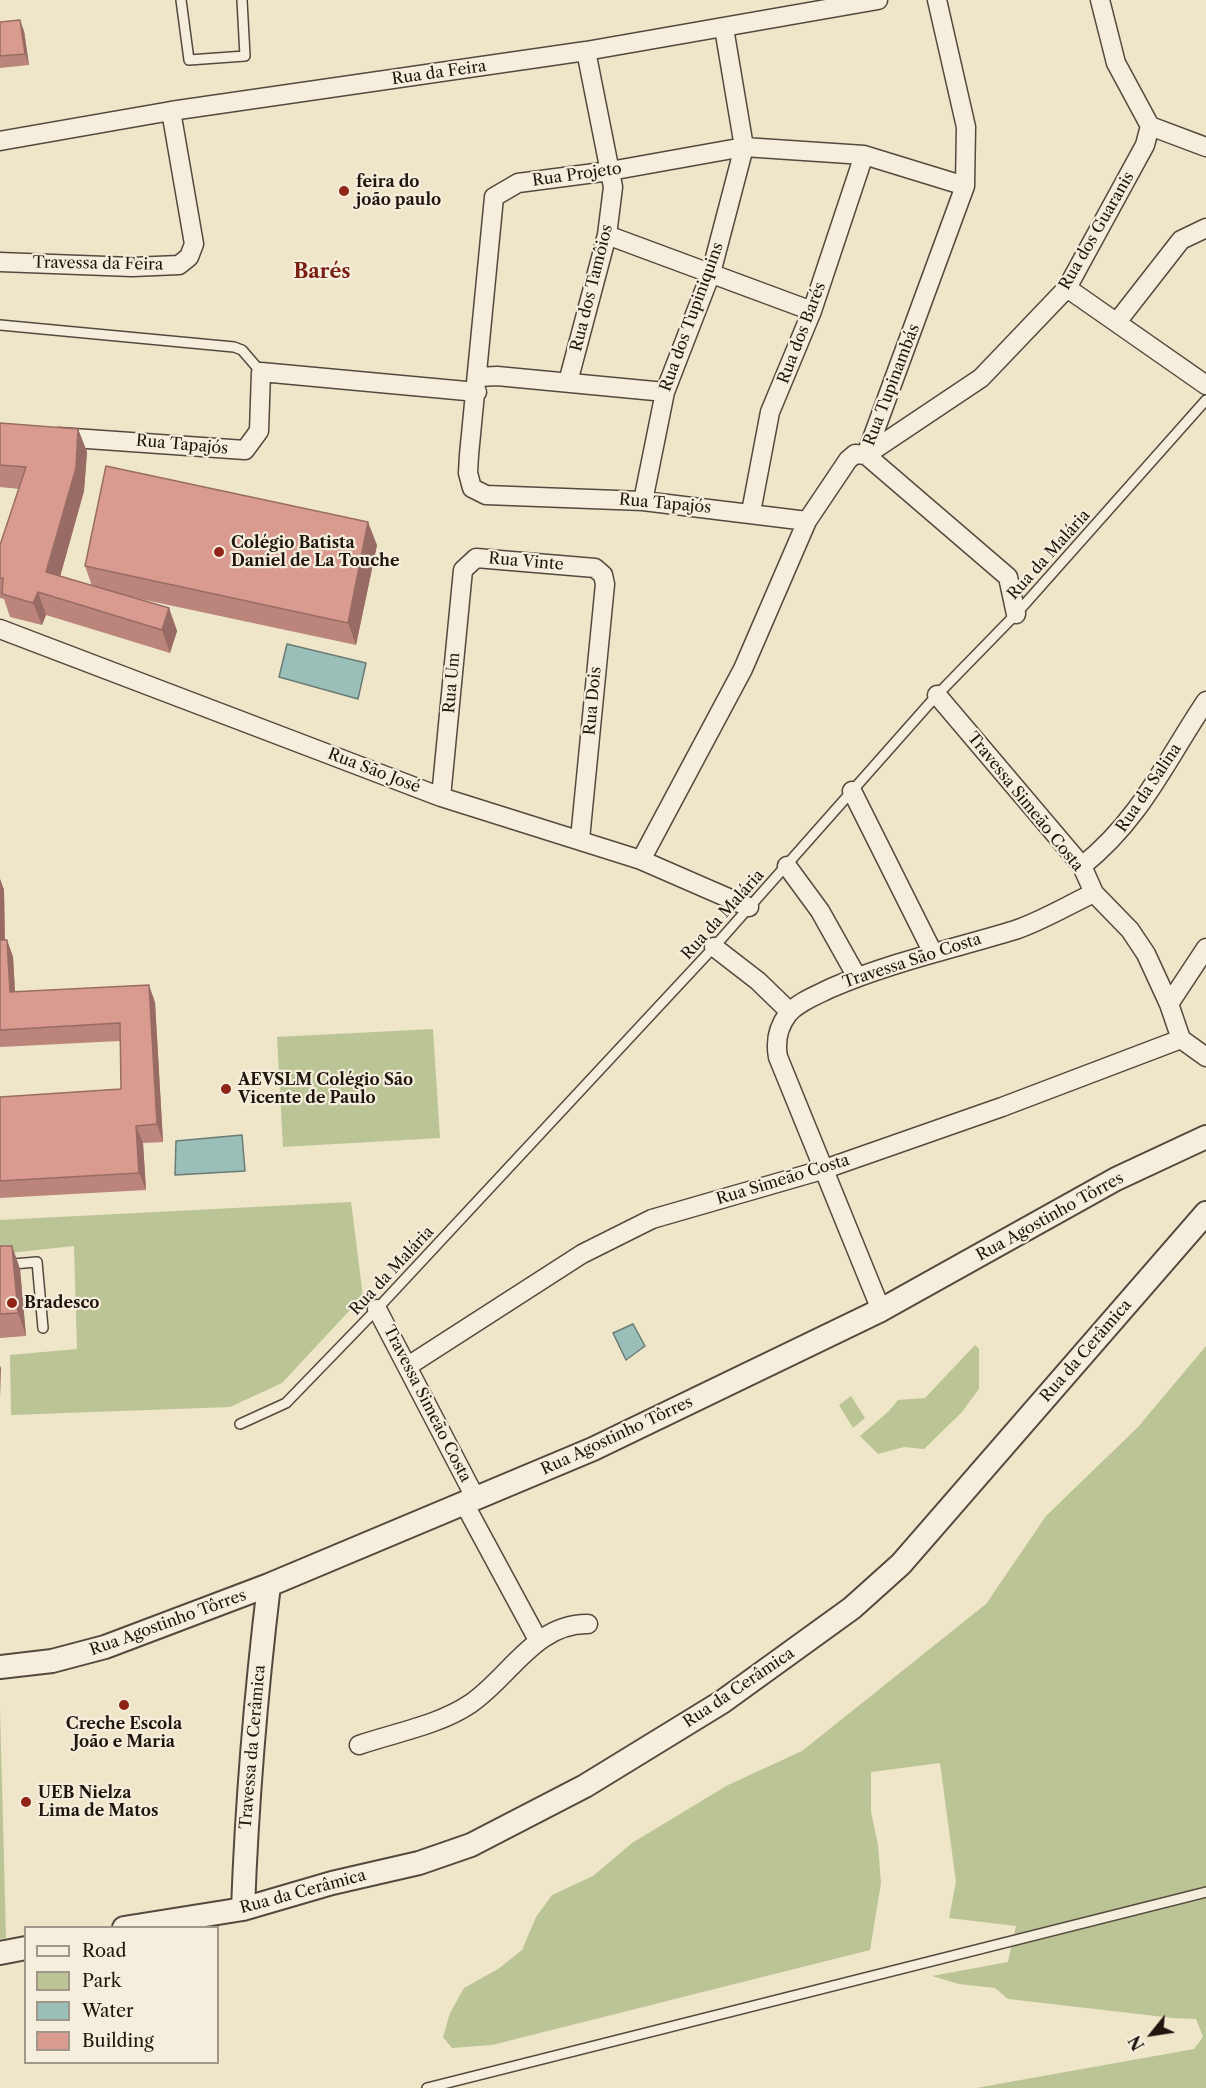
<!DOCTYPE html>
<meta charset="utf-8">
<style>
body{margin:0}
#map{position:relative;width:1206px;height:2088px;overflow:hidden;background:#efe5c9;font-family:"Libre Caslon Text",serif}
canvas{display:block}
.legend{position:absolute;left:24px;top:1926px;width:195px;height:138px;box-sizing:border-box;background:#f5eedc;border:2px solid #a0978a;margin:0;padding:8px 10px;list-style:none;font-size:18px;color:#20150f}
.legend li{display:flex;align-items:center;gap:12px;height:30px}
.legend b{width:30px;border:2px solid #a0978a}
.north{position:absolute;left:1122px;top:2004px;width:60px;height:60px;-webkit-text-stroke:4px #f5eedc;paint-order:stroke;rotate:240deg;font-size:16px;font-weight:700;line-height:24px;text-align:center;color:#20150f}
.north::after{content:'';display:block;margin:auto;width:21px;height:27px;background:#20150f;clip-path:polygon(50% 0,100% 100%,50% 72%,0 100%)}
</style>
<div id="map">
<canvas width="1206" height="2088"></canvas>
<ul class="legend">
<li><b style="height:8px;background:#f5eedc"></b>Road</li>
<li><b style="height:16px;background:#bbc495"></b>Park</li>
<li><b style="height:16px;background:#9abfb9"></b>Water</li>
<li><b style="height:16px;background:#d99b8f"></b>Building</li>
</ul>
<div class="north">N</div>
</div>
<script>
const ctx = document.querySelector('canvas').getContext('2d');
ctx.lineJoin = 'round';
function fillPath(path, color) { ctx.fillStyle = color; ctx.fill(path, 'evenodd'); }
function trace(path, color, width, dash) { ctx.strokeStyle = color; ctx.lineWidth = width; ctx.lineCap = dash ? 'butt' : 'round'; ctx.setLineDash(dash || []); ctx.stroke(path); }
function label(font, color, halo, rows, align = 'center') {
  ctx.font = font + ' "Libre Caslon Text",serif'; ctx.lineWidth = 4.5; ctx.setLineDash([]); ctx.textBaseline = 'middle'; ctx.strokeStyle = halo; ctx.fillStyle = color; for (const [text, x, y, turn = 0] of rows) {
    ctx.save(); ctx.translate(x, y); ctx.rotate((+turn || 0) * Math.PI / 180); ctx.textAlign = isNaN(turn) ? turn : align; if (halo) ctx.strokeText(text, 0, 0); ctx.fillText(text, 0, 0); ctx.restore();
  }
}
fillPath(new Path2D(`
 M433 1029 440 1138 283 1147 277 1037Z
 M351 1202 363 1296 282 1383 230 1407 11 1415 10 1355 77 1349 74 1246 0 1254V1220Z
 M975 1345 979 1349V1389L962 1412 924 1449 904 1447 878 1454 860 1436 889 1411 898 1400 925 1398Z
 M1206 1346V2088H976L1194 2049 1203 2037 1196 2019 1173 2018 1008 1999 995 1988 959 1984 932 1976 1008 1962 1016 1926 949 1918 956 1882 940 1763 871 1772V1812L878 1845 881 1883 870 1950 492 2045 452 2048 443 2037 450 2013 464 1988 498 1969 522 1950 536 1917 552 1895 593 1876 632 1843 728 1785 802 1751 986 1604 1046 1516 1138 1427Z
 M851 1396 865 1418 853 1428 839 1405Z
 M0 1707 6 1938 0 1939Z`), '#bbc495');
const water = new Path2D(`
 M287 644 366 663 358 699 279 677Z
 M242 1135 245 1171 175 1175 176 1141Z
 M633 1324 645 1346 626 1360 613 1333Z`);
fillPath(water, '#9abfb9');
trace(water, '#697b75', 1.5);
const service = new Path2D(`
 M181 0 189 60 245 56 242 0
 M0 325 234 347 242 350 261 372
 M0 1265 37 1262 43 1328
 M240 1424 286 1403 377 1309 714 947 937 695 1016 614 1206 400
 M427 2088 1206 1892`);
const minor = new Path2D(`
 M1150 126 1206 147
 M0 141 171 111 586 51 878 0
 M607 235 812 311
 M0 262 132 267 179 265 189 257 194 244 171 111
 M1067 288 1206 385
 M1117 322 1181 240 1206 228
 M478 377 497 376 665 392
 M568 382 607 235 613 187 586 51
 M59 437 245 450 259 431 261 372 477 392
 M866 455 981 378 1067 288 1145 145 1150 126 1116 63 1100 0
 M866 455 965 186 966 127 937 0
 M866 455 1008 577 1016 614
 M643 501 665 392 711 273 744 147 724 28
 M751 512 770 412 812 311 864 155
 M807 521 643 501 486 495 472 488 468 473 469 455 494 197 518 183 610 171 744 147 864 155 965 186
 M0 629 441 797 641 860 749 907
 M937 695 1082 866 1094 893 1130 930 1146 954 1169 1004 1181 1039 1206 1057
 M852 791 932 951
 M441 797 463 570 476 558 595 568 603 575 605 584 580 839
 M641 860 743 669 807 521 848 460 855 454 866 455
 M787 866 820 911 857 977
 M1082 866C1141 819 1165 762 1206 701
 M714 947 758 981 790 1012
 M1169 1004 1206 948
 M377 1309 476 1499
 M881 1310 778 1057C775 1041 778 1027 788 1014 798 1002 817 995 831 988 891 962 953 949 1015 930 1042 921 1068 905 1094 893
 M408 1366 582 1254 652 1219 822 1170 1002 1107 1181 1039
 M465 1505 538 1640
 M359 1745C394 1733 439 1725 470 1704 510 1677 535 1623 588 1624`);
const tertiary = new Path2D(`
 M0 1667 52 1661 105 1647 269 1585 593 1449 881 1310 1116 1179 1206 1137
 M243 1909C247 1800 256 1693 269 1585
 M124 1928 243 1909 332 1883 419 1863 471 1845 585 1786 722 1702 852 1608 901 1564 1206 1213
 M0 1953 26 1948`);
trace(service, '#54493e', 12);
trace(minor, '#54493e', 21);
trace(tertiary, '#54493e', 26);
trace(service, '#f5eedc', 9);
trace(minor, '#f5eedc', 18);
trace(tertiary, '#f5eedc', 22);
fillPath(new Path2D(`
 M0 22 24 31 29 65 0 68Z
 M0 423 78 429 87 452 84 491 60 576 92 586 85 566 377 545 356 645 131 597 169 608 177 631 170 653 46 615 42 625 10 617 4 599 0 598V545L19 489 0 487Z
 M0 879 4 890 5 940H7L13 957 15 992 155 1002 163 1142 143 1143 146 1190 0 1198V1097L121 1089 120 1041 0 1047Z
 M0 1246H12L20 1269 26 1336 0 1338Z`), '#bb857b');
fillPath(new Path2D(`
 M20 20 24 31 29 65 25 54Z
 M78 429 87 452 84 491 55 595 46 572Z
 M368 522 377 545 356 645 348 623Z
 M38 592 46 615 42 625 33 603Z
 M169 608 177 631 170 653 162 630Z
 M0 879 4 890 5 953 0 939Z
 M7 940 13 957 16 1010 10 992Z
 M149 985 155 1002 163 1142 157 1124Z
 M136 1126 143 1143 146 1190 139 1173Z
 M12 1246 20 1269 26 1336 18 1313Z
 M0 1366 1 1368 0 1398Z`), '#986c64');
const building = new Path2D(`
 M20 20 25 54 0 56V22Z
 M0 423 78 429 76 468 46 572 169 608 162 630 38 592 33 603 2 594 3 578H0V545L26 467 0 465Z
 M106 466 368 522 348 623 85 566Z
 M0 940H7L10 992 149 985 157 1124 136 1126 139 1173 0 1181V1097L121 1089 120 1023 0 1030Z
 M0 1246H12L18 1313 0 1314Z`);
fillPath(building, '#d99b8f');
trace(building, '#986c64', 1.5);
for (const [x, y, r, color] of [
 [344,191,6,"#8f2418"],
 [219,552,6,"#8f2418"],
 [226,1089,6,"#8f2418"],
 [12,1303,6,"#8f2418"],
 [124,1705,6,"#8f2418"],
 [26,1802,6,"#8f2418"]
]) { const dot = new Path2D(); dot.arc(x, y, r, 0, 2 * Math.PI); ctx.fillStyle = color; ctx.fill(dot); trace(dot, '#f5eedc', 2); }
label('16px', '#20150f', '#f5eedc', [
 ["Rua da Feira",439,73,-8],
 ["Rua Projeto",577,175,-8],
 ["Rua dos Guaranis",1097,231,-60],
 ["Travessa da Feira",98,264,1],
 ["Rua dos Tamôios",592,288,-76],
 ["Rua dos Tupiniquins",692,317,-70],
 ["Rua dos Barés",802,333,-69],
 ["Rua Tupinambás",892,385,-69],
 ["Rua Tapajós",182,445,5],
 ["Rua Tapajós",665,504,5],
 ["Rua da Malária",1049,555,-48],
 ["Rua Vinte",526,562,5],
 ["Rua Um",452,683,-85],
 ["Rua Dois",593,701,-85],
 ["Rua São José",374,771,21],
 ["Rua da Salina",1149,788,-56],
 ["Travessa Simeão Costa",1025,802,51],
 ["Rua da Malária",723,915,-48],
 ["Travessa São Costa",912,961,-18],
 ["Rua Simeão Costa",783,1180,-17],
 ["Rua Agostinho Tôrres",1050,1217,-29],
 ["Rua da Malária",392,1271,-47],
 ["Rua da Cerâmica",1086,1351,-49],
 ["Travessa Simeão Costa",427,1404,63],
 ["Rua Agostinho Tôrres",617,1436,-25],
 ["Rua Agostinho Tôrres",168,1623,-20],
 ["Rua da Cerâmica",739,1688,-34],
 ["Travessa da Cerâmica",253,1747,-85],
 ["Rua da Cerâmica",303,1892,-15]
]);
label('bold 16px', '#20150f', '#f5eedc', [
 ["feira do",356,182],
 ["joão paulo",356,200],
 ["Colégio Batista",231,543],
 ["Daniel de La Touche",231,561],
 ["AEVSLM Colégio São",238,1080],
 ["Vicente de Paulo",238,1098],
 ["Bradesco",24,1303],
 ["Creche Escola",124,1724,"center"],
 ["João e Maria",124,1742,"center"],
 ["UEB Nielza",38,1793],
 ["Lima de Matos",38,1811]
], 'left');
label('bold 20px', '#7a1f14', '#f5eedc', [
 ["Barés",322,272]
]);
</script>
